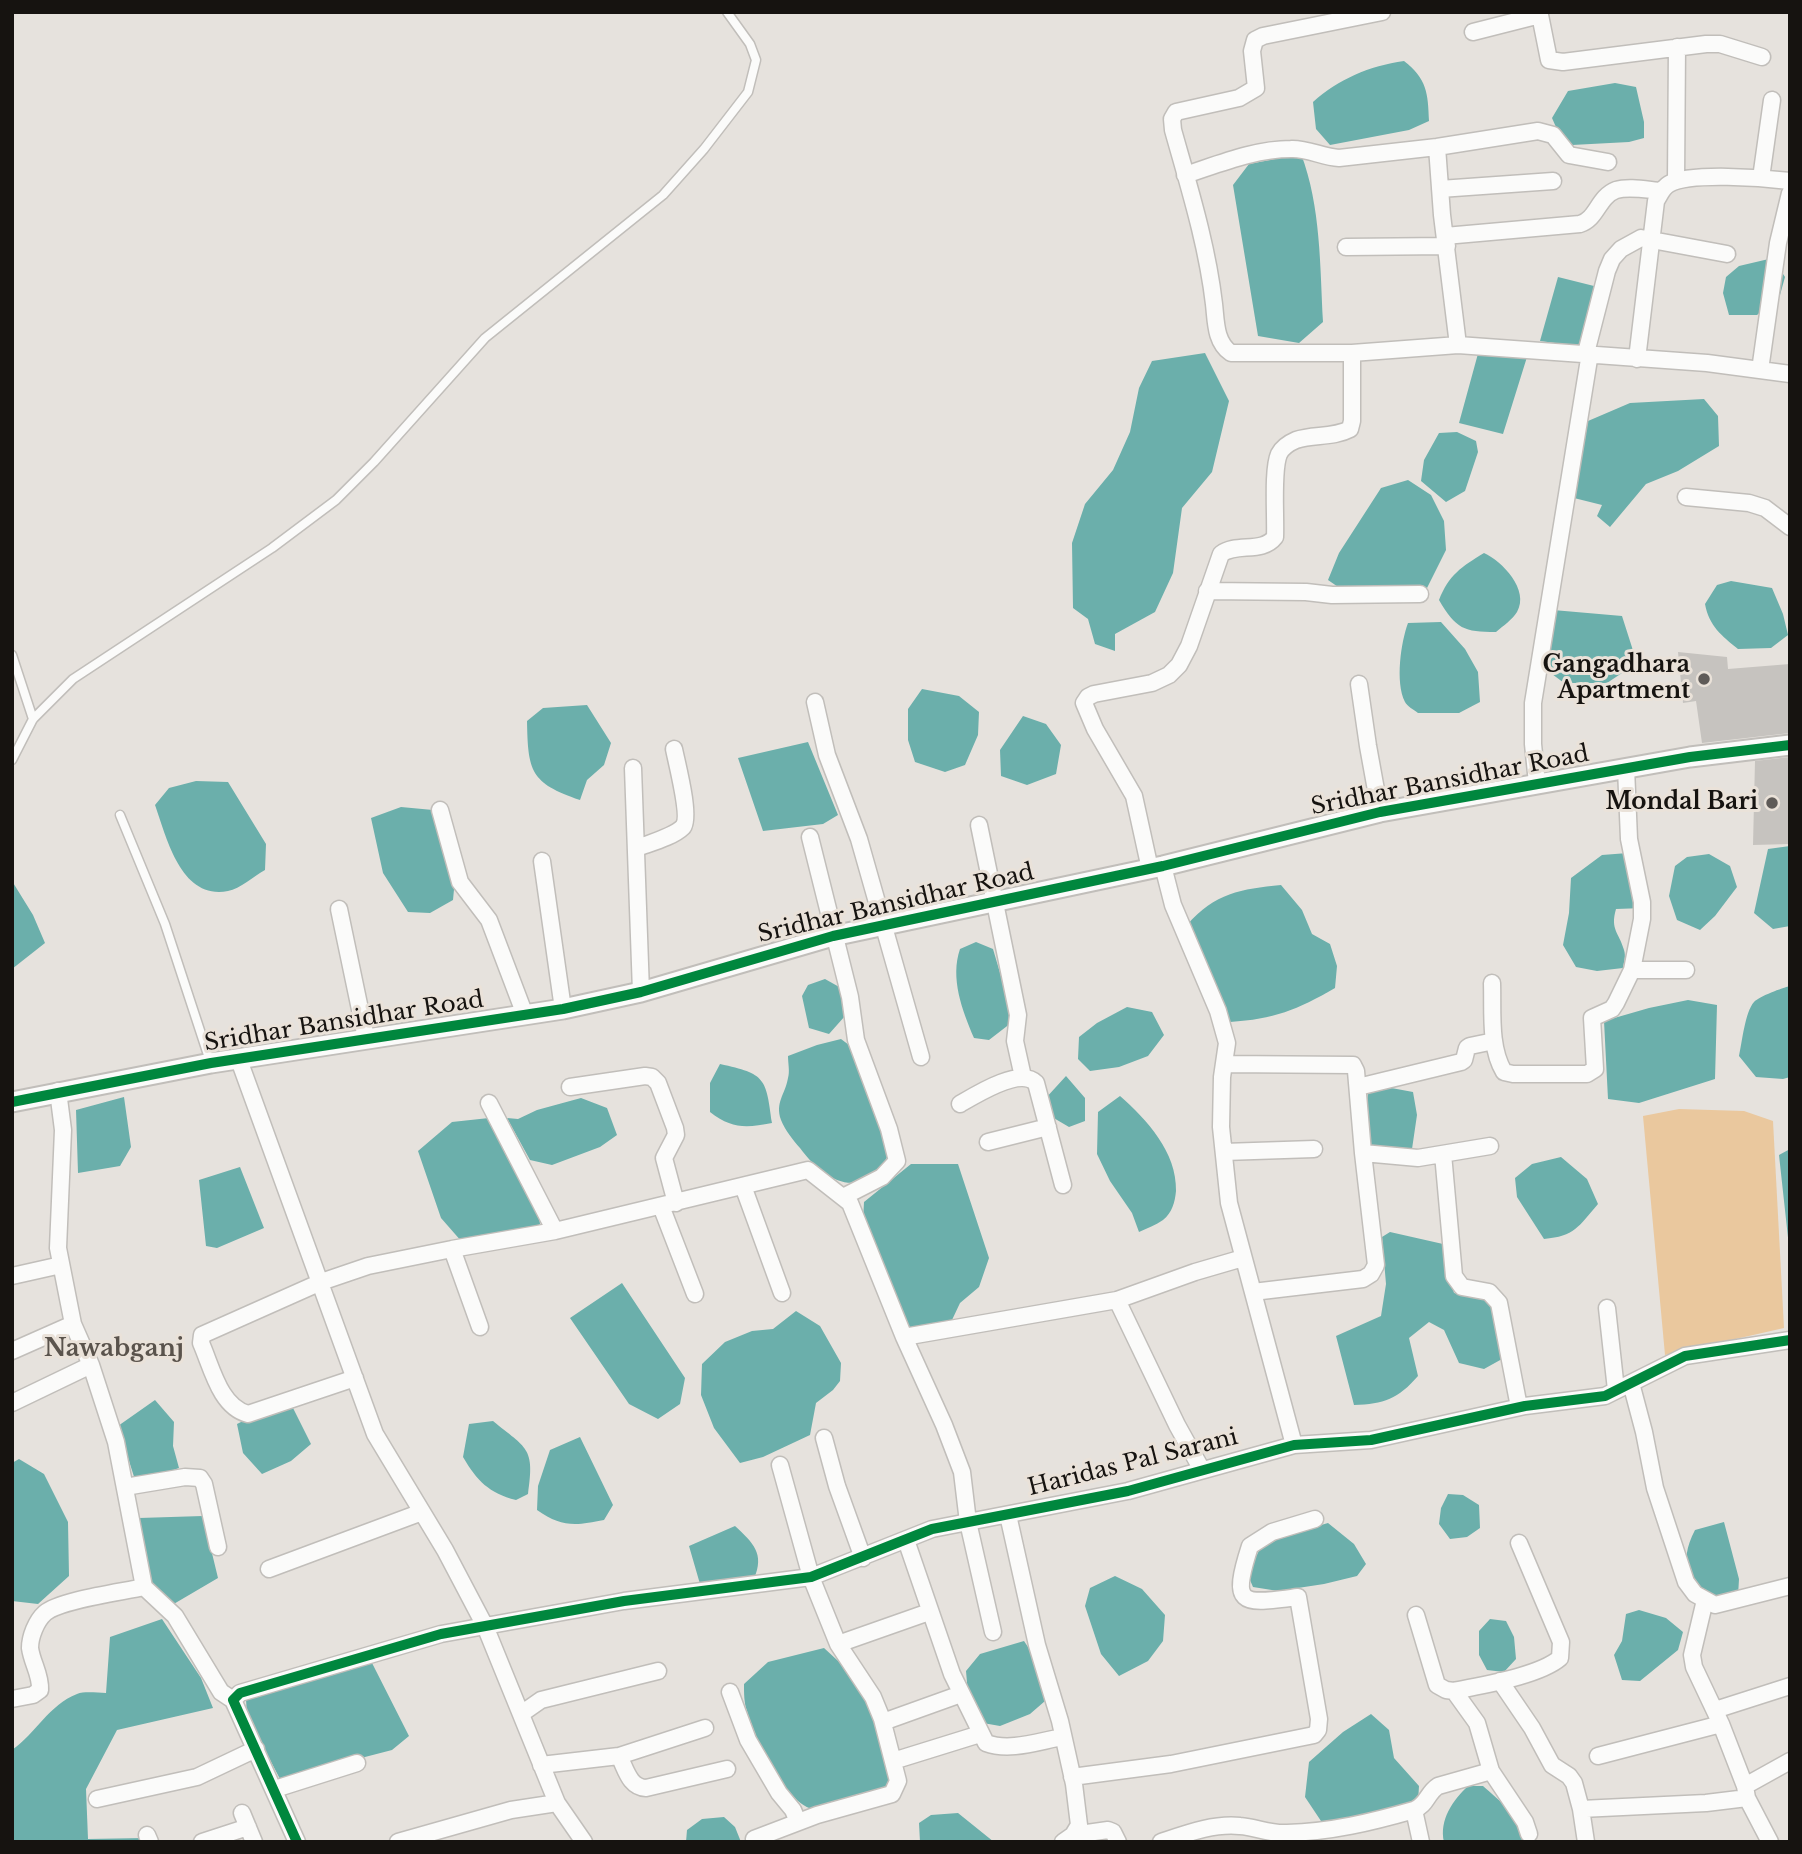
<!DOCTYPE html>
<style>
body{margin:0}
#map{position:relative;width:1802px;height:1854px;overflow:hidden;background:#e6e2dd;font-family:"Libre Baskerville",serif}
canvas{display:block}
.frame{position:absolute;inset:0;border:14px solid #161310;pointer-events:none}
</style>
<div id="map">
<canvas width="1802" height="1854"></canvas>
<div class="frame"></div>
</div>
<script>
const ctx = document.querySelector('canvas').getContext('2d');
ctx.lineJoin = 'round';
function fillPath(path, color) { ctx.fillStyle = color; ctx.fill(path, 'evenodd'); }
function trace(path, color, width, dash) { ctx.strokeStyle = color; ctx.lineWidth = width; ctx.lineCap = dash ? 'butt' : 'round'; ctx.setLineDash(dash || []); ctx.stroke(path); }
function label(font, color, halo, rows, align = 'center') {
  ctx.font = font + ' "Libre Baskerville",serif'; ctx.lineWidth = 6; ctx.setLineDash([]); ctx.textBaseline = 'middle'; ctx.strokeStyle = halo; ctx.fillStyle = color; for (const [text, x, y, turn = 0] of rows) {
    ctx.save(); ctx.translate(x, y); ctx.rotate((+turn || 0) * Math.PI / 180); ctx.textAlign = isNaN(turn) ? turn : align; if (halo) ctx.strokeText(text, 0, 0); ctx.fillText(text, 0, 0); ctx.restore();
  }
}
fillPath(new Path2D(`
 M1679 1109 1744 1111 1773 1121 1784 1328 1665 1355 1643 1116Z`), '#eac89e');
fillPath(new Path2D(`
 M1404 61C1427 79 1428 93 1429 121L1409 130 1330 145 1316 129 1313 102C1339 79 1369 66 1404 61Z
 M1615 83 1636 87 1644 122V138L1629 142 1572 145 1559 134 1552 118 1568 91Z
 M1301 154C1321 206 1320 267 1323 322L1299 343 1258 336 1233 185 1249 164Z
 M1773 258 1785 277 1780 295 1757 315H1729L1723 293 1726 277 1739 266Z
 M1558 277 1602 288 1584 347 1540 341Z
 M1479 350 1527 357 1503 434 1459 423Z
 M1205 353 1229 401 1212 472 1182 508 1173 573 1155 612 1115 634V651L1095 644 1088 619 1073 608 1072 543 1085 504 1113 470 1130 432 1139 388 1152 361Z
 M1704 399 1718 416 1719 446 1678 471 1646 484 1610 527 1597 516 1602 505 1574 498 1588 421 1630 403Z
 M1457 432 1476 441 1478 452 1465 491 1446 502 1421 481 1424 460 1439 433Z
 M1408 480 1431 495 1444 521 1446 550 1427 588 1344 591 1328 580 1339 553 1381 488Z
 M1484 553C1502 561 1530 590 1517 612 1513 619 1503 626 1496 632 1464 632 1456 629 1439 600 1449 575 1461 567 1484 553Z
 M1731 581 1772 588 1783 614 1788 635 1771 648 1738 649C1722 636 1709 626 1705 604L1717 585Z
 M1553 610 1622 616 1637 663 1607 683H1564L1544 668Z
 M1441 622 1465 649 1478 672 1480 702 1459 713H1418C1414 710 1407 706 1405 702 1395 682 1401 642 1408 623Z
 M922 689 959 696 979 712 978 735 965 765 945 772 915 762 908 740V709Z
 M587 705 611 743 604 765 587 780 580 800C530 783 528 771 527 721L543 708Z
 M1023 716 1046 724 1061 745 1056 774 1027 785 1001 776 1000 750Z
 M808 742 838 815 823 824 763 831 738 758Z
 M196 781 228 782 266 844 265 870C254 876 240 889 228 891 181 900 167 839 155 805L169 788Z
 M401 807 433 810 455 879 453 900 430 913 408 912 383 873 371 818Z
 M1790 846V926L1773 929 1754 913 1768 849Z
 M1628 853 1644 908 1616 909C1610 930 1619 932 1624 950 1626 956 1624 962 1623 968L1597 971 1576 967 1563 945 1569 913 1571 878 1602 855Z
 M1709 854 1730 866 1737 887 1715 916 1700 930 1677 920 1669 896 1675 866 1687 857Z
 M12 881 33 915 45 943 12 969Z
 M1281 885 1302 910 1312 934 1330 944 1337 966 1335 988C1297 1010 1274 1019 1230 1022L1187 925C1215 893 1241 889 1281 885Z
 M976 942 993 949 1008 1000 1011 1023 989 1040 974 1038C962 1010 950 978 960 949Z
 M825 979 841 988 845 1016 829 1034 809 1028 802 996 808 985Z
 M1790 986V1077L1783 1079 1756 1077 1739 1056C1742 1043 1745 1012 1754 1002 1760 996 1782 988 1790 986Z
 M1688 1000 1717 1005 1715 1079 1639 1103 1608 1099 1604 1021 1649 1008Z
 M1127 1007 1152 1012 1164 1035 1148 1056 1119 1067 1090 1071 1078 1059 1079 1037 1097 1023Z
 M841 1039 857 1051 889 1154C863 1202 826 1183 800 1148 793 1140 785 1130 781 1120 775 1102 785 1095 788 1078 790 1072 788 1063 788 1056L817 1045Z
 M720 1064C766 1074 766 1078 772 1123 746 1128 732 1129 710 1112V1083Z
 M1066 1076 1085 1098V1121L1069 1127 1052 1117 1045 1099Z
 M1386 1087 1413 1092 1417 1115 1412 1149 1385 1151 1370 1147 1365 1114 1368 1094Z
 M1120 1096C1147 1120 1177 1152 1176 1191 1175 1202 1172 1213 1163 1220 1156 1225 1147 1228 1139 1232L1132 1213 1110 1181 1097 1154 1098 1112Z
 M124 1097 131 1147 120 1166 78 1173 76 1110Z
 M581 1098 607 1108 617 1135 600 1147 552 1165 530 1160 507 1118 518 1119 537 1110Z
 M489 1118 538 1210 540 1224 523 1236 462 1242 441 1218 418 1151 452 1122Z
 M1790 1149V1256L1779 1155Z
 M1561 1157 1587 1179 1598 1204C1578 1227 1575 1236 1544 1239L1517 1197 1515 1178 1532 1164Z
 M911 1164H958L989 1258 979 1287 960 1303 952 1320 927 1328H909L863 1221 864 1202Z
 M240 1167 264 1228 217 1248 206 1246 199 1180Z
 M1390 1232 1443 1244 1454 1293 1493 1300 1502 1359 1484 1369 1459 1363 1444 1330 1429 1322 1409 1338 1418 1376C1398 1399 1384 1404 1354 1405L1336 1336 1381 1316 1386 1284 1382 1237Z
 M622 1283 685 1378 680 1404 658 1419 629 1404 570 1318Z
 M796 1311 820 1326 841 1363 840 1381 833 1390 816 1403 810 1435 763 1457 740 1463 714 1428 701 1395 702 1364 725 1342 752 1331 773 1329Z
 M155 1400 174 1422 173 1446 179 1468 136 1483 118 1426Z
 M291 1404 311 1444 291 1461 262 1474 243 1453 237 1424 265 1410Z
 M493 1421C527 1449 535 1447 528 1494L516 1500C489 1493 477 1481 463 1457L469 1424Z
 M580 1437 613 1505 604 1520C575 1526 561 1527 537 1510L538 1486 550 1450Z
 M19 1459 44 1474 68 1522 69 1576 38 1604 12 1601V1463Z
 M1448 1494 1463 1495 1479 1505 1480 1528 1467 1537 1450 1539 1439 1524 1441 1508Z
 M203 1516 218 1578 172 1605 152 1587 139 1518Z
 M1724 1522 1739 1579 1738 1596 1719 1601C1689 1581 1677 1565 1695 1530Z
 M1328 1523 1354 1544 1366 1564 1357 1576 1324 1584 1278 1591 1253 1587 1247 1573 1260 1549 1284 1536Z
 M735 1526C753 1543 765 1553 754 1579L700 1584 689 1546Z
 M1115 1576 1142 1589 1165 1615 1163 1641 1148 1661 1119 1676 1101 1654 1085 1606 1090 1588Z
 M1639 1610 1666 1618 1683 1632 1678 1650 1640 1681 1622 1680 1614 1655 1622 1641 1626 1614Z
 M162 1619 201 1678 213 1708 117 1730 86 1789 88 1839 145 1838 146 1842H12V1750C36 1733 49 1705 77 1694 85 1691 97 1693 106 1693L110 1637Z
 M1490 1619 1506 1621 1514 1637 1516 1659 1504 1672 1487 1670 1479 1655V1631Z
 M1024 1641 1034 1656 1045 1701 1030 1714 1000 1726 983 1723 968 1694 966 1671 980 1654Z
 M824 1648 849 1671 874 1717 893 1786C875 1792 838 1808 821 1810 788 1813 755 1738 747 1711 744 1703 744 1693 744 1684L768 1662Z
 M371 1661 409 1736 392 1750 280 1779 247 1716 246 1699Z
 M1371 1714 1389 1730 1394 1758 1419 1786 1418 1802 1353 1823 1321 1821 1305 1797 1309 1762 1343 1732Z
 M1468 1786H1483C1499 1800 1523 1819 1524 1842H1444C1439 1820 1453 1800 1468 1786Z
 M958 1813 994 1842H920L919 1823 931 1815Z
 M724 1817 735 1827 741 1842H686L687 1830 702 1819Z`), '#6bafab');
fillPath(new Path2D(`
 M1678 652 1727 657 1728 669 1790 664V733L1702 743 1696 701 1683 703Z
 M1790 757V844L1753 845 1755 761Z`), '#c6c3bf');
const service = new Path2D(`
 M12 655 33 719
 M12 760 33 719 73 679 272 548 336 500 374 462 485 338 663 195 704 149 748 92 756 60 750 44 727 12
 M120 815 165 924 210 1061`);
const minor = new Path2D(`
 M1382 12 1263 36 1255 40 1252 51 1256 88 1239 98 1176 112 1172 119 1173 130C1189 187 1207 244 1214 304 1216 321 1215 342 1231 353H1352L1458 345 1707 363 1790 374
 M1473 32 1540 15 1549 60 1563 62 1706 44H1720L1762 57
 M1437 147 1442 215 1458 345
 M1185 175C1219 164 1255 149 1291 149 1306 148 1323 157 1339 158L1437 147 1538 131 1553 135 1569 155 1608 162
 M1761 178 1772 100
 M1676 181 1677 47
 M1440 189 1553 181
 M1445 236 1580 224C1597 219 1598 197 1616 190 1629 186 1648 190 1662 191
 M1346 247 1447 246
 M1586 353 1607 271 1612 259 1621 249 1641 238 1727 254
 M1637 359 1656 201C1660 195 1662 188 1669 184 1690 172 1764 178 1790 181
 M1760 370 1778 243 1790 193
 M1686 497 1749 503 1765 508 1790 527
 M1207 591 1306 592 1332 595 1420 594
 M1359 684 1368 746 1380 812
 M815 702 827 755 859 839 921 1057
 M633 768 641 992
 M1537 783 1533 744V703L1590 353
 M440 810 460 882 489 920 525 1015
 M979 825 1018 1015 1015 1041 1023 1077
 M810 837 850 997 856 1040 889 1129 897 1161 882 1177 843 1197
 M637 848C650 843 673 837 683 827 691 817 677 764 674 749
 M542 861 563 1009
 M1163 866 1173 905 1218 1011 1227 1043 1222 1077 1221 1127 1229 1203 1294 1445
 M1150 869 1134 796 1095 729 1084 703 1088 697 1094 694 1152 683 1169 675 1179 665 1189 646 1221 554C1237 542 1262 554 1275 537 1276 517 1272 470 1279 454 1282 448 1289 443 1296 440 1313 434 1333 438 1350 429L1352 421V353
 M339 909 366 1038
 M1632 970H1686
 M1492 983C1493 1011 1489 1047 1504 1072L1513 1074H1587L1595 1069 1592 1018 1612 1009 1616 1003 1632 970 1642 919V902L1629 839 1626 768
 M239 1060 375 1434 445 1550 485 1626 557 1803 584 1842
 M1224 1064 1353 1065 1356 1071 1363 1153 1418 1158 1490 1146
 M570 1087 645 1076 652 1077 658 1083 675 1128 676 1135 664 1158 676 1203
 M1358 1087 1461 1062 1464 1060 1467 1048 1470 1046 1494 1041
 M58 1091 63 1130 58 1248 73 1324 91 1365 116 1442 144 1587 175 1616 221 1692 233 1700
 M489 1103 555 1231
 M960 1104C977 1094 1020 1067 1036 1083L1063 1185
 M988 1142 1048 1127
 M1224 1152 1314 1149
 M1443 1154 1454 1276 1462 1287 1489 1292 1499 1303 1519 1407
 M743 1186 782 1293
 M661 1206 695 1294
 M452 1249 480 1327
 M12 1276 61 1265
 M1253 1292 1363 1279 1371 1274 1376 1265 1363 1153
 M1117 1300 1177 1425 1202 1470
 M1607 1308 1616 1390
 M904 1337 1117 1300 1195 1272 1243 1258
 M12 1351 73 1324
 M355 1378 248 1414C220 1407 212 1368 201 1343L202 1335 321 1282 368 1266 452 1249 555 1231 808 1170 850 1203 904 1337 944 1425 962 1472 968 1522 993 1632
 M1631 1383 1644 1432 1655 1488 1686 1582 1695 1594 1715 1605 1790 1586
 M12 1403 91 1365
 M824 1438 837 1486 863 1558
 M125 1487 185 1477 200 1478 204 1484 218 1547
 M1008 1515 1037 1645 1060 1721 1074 1784 1079 1825 1073 1835 1063 1842
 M906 1540 952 1674 986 1743C1010 1752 1039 1741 1063 1737
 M269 1569 422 1512
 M1705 1600 1692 1655 1694 1667 1721 1724 1745 1786 1747 1798 1770 1842
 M1416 1615 1437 1685 1446 1690 1454 1691
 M838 1644 929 1612
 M1500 1681 1532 1728 1552 1765 1569 1776 1574 1783 1581 1809 1586 1842
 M730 1692 748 1740 779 1793 793 1810 798 1822
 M12 1699 33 1695 40 1690C41 1675 32 1663 30 1648 30 1637 36 1621 45 1613 60 1600 122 1592 144 1587
 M1715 1710 1790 1686
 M521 1714 541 1700 658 1671
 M883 1722 961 1694
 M619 1756 705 1728
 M1598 1756 1721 1724
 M893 1761 980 1734
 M541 1765 619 1756C626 1769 629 1787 646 1788L727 1769
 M1491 1771 1477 1723 1454 1691C1482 1685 1539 1676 1560 1658L1561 1642 1519 1543
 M1072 1777 1171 1764 1314 1735 1318 1730 1319 1719 1298 1597C1242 1604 1230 1608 1250 1546L1272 1532 1315 1519
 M1745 1786 1790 1761
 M275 1789 357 1763
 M97 1799 197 1777 256 1749
 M1581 1809 1706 1803 1747 1798
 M1414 1810 1421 1842
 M242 1813 254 1842
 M147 1835 150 1842
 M1073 1835 1108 1830 1113 1832 1118 1842
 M754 1839 817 1815 892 1794 898 1781 882 1719 873 1697 838 1644 811 1577 780 1465
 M202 1842 248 1827
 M297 1842 233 1700 240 1693 441 1634 624 1601 811 1577 932 1529 1128 1491 1294 1445 1371 1440 1525 1406 1605 1396 1685 1356 1790 1340
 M398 1842 511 1810 557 1803
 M1161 1842C1185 1834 1214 1823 1240 1826 1256 1827 1269 1834 1287 1833 1331 1832 1372 1822 1414 1810 1427 1805 1427 1793 1438 1786L1491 1771 1525 1822 1529 1834`);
const tertiary = new Path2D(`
 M12 1102 211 1063 563 1009 641 992 833 936 1163 866 1380 812 1690 757 1790 745`);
trace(service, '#c1beba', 11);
trace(minor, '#c1beba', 19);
trace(tertiary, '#c1beba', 23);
trace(service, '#fbfbfa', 8);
trace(minor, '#fbfbfa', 16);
trace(tertiary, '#fbfbfa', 19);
trace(new Path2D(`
 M12 1102 211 1063 563 1009 641 992 833 936 1163 866 1380 812 1690 757 1790 745
 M297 1842 233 1700 240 1693 441 1634 624 1601 811 1577 932 1529 1128 1491 1294 1445 1371 1440 1525 1406 1605 1396 1685 1356 1790 1340`), '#00873e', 10);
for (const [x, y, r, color] of [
 [1704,679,7,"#5f5b58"],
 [1772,803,7,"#5f5b58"]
]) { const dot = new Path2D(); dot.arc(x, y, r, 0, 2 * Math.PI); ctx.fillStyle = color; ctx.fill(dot); trace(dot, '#eae2d9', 2.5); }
label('bold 23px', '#161310', '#eae2d9', [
 ["Gangadhara",1690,666],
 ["Apartment",1690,692],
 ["Mondal Bari",1758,803]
], 'right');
label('23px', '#161310', '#eae2d9', [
 ["Sridhar Bansidhar Road",1450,781,-11],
 ["Sridhar Bansidhar Road",896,904,-13],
 ["Sridhar Bansidhar Road",344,1022,-9],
 ["Haridas Pal Sarani",1133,1463,-14]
]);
label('bold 24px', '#5a534c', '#eae2d9', [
 ["Nawabganj",114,1349]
]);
</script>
